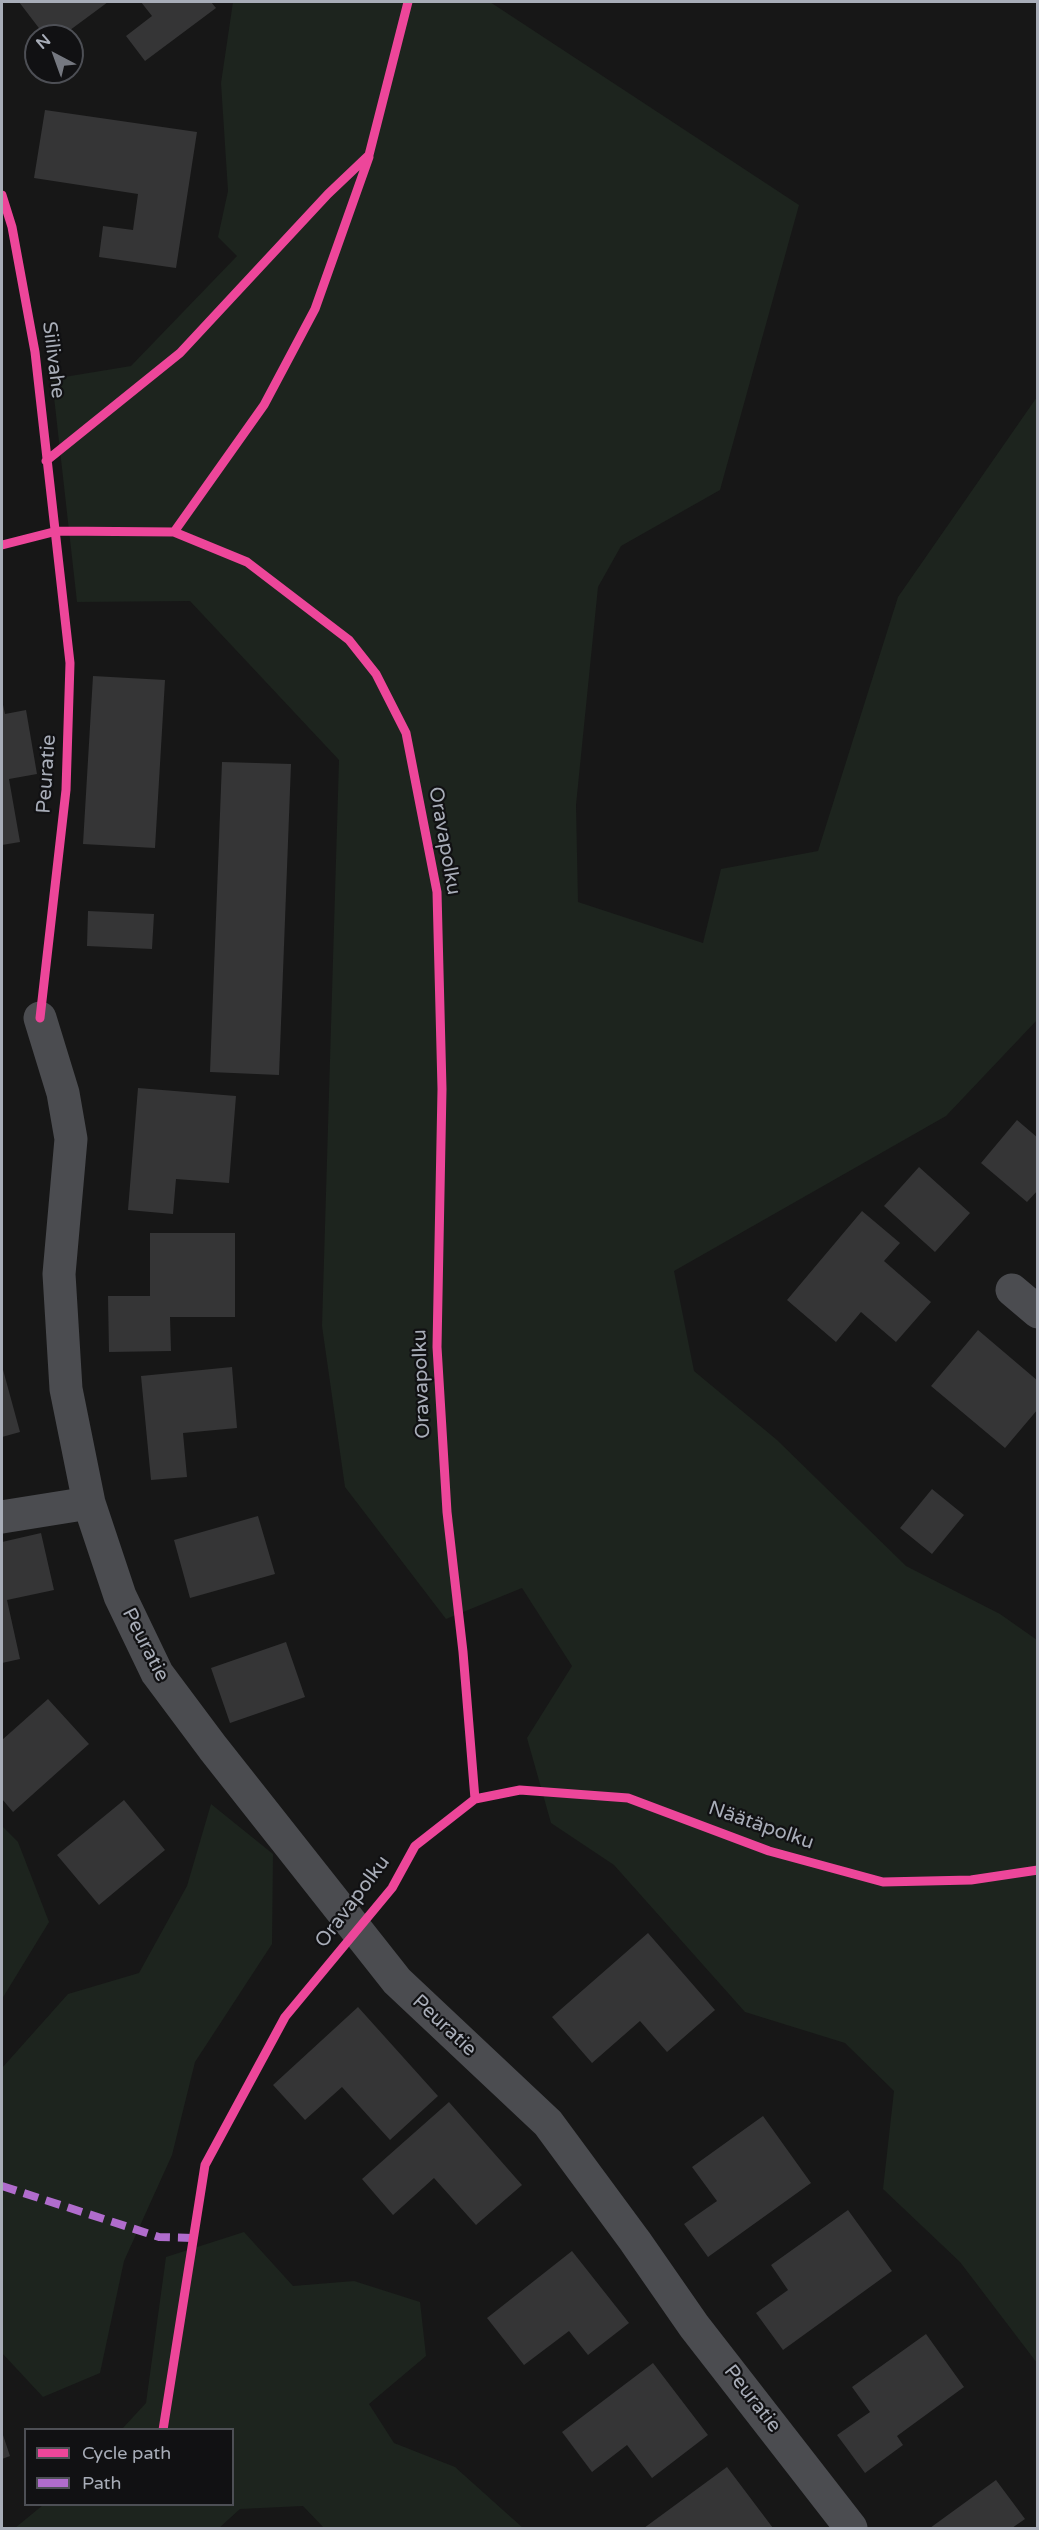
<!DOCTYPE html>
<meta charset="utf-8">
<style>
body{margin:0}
#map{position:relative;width:1039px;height:2530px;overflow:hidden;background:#171717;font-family:"Varela Round",sans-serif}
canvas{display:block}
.frame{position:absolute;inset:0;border:3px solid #a8adb8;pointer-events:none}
.legend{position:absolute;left:24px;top:2428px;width:210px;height:78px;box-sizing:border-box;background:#111113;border:2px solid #4d4f55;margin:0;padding:8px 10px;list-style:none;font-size:18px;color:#a8adb8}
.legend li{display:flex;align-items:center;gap:12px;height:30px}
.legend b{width:30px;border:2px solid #4d4f55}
.north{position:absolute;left:24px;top:24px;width:60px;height:60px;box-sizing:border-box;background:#111113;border:2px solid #4d4f55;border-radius:50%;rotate:319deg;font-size:16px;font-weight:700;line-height:24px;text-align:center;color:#a8adb8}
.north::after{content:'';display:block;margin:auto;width:21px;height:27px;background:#757880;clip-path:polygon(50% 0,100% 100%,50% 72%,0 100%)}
</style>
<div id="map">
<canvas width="1039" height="2530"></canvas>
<div class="frame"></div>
<ul class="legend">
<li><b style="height:8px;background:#ed469a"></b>Cycle path</li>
<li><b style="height:8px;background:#b06ccc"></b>Path</li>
</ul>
<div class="north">N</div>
</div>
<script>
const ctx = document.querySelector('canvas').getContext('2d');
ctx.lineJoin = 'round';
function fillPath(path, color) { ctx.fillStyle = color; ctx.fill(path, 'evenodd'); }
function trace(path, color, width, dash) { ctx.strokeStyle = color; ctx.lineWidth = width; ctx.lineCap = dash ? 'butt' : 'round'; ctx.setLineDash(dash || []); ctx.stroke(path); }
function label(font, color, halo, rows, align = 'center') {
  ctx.font = font + ' "Varela Round",sans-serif'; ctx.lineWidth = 4.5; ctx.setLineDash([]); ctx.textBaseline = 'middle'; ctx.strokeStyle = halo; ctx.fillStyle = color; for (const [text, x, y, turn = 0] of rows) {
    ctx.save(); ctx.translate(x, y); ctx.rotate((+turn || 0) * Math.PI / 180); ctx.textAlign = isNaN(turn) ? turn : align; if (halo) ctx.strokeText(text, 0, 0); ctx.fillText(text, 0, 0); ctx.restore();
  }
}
fillPath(new Path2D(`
 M233 2H490L799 205 720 490 621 546 598 587 576 805 578 902 703 943 721 869 818 851 898 597 1037 397V1020L946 1116 674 1271 694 1371 777 1440 906 1566 1000 1614 1037 1640V2363L960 2262 883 2189 894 2091 845 2043 745 2012 614 1865 551 1823 527 1738 572 1666 522 1588 446 1619 345 1487 322 1326 339 760 190 601 77 602 52 379 131 366 237 256 218 237 228 191 221 83Z
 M211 1804 273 1854 272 1944 195 2062 172 2155 124 2261 100 2373 43 2397 2 2353V2068L68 1994 139 1973 187 1886Z
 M2 1826 18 1842 49 1922 2 1999Z
 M244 2232 293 2286 354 2281 420 2302 426 2356 369 2404 394 2443 455 2467 523 2528H324L303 2506 240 2509 219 2528H15L43 2505 232 2504V2430L122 2429 146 2403 166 2257Z`), '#1d241e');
fillPath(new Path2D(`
 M19 2H108L62 36H45Z
 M141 2H211L216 8 145 61 126 36 152 16Z
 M45 110 197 132 176 268 99 257 103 226 133 230 138 194 34 178Z
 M93 676 165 680 155 848 83 844Z
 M2 700 5 714 26 710 37 774 9 779 20 842 2 845Z
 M222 762 291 764 279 1075 210 1072Z
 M88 911 154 914 152 949 87 946Z
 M138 1088 236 1096 229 1183 176 1179 173 1214 128 1210Z
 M1017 1120 1038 1138V1190L1027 1202 981 1163Z
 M919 1167 970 1213 935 1252 884 1206Z
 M862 1211 900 1243 884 1261 931 1302 896 1342 861 1312 836 1342 787 1300Z
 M150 1233H235V1317H170L171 1351 109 1352 108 1296H150Z
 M978 1330 1038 1381V1409L1005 1448 931 1386Z
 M2 1366 20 1432 2 1437Z
 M232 1367 237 1428 183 1433 187 1477 151 1480 141 1376Z
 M932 1489 964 1515 932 1554 900 1528Z
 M258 1516 275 1574 190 1598 174 1540Z
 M41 1533 54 1590 7 1600 20 1659 2 1663V1542Z
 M286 1642 305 1697 230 1723 211 1668Z
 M48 1699 89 1744 13 1812 2 1799V1740Z
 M124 1800 165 1850 99 1905 57 1855Z
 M648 1933 715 2010 667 2052 640 2021 592 2063 552 2017Z
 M358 2007 438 2096 390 2140 342 2087 305 2120 273 2085Z
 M449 2102 522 2185 476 2225 434 2178 393 2215 362 2179Z
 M763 2116 811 2183 708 2257 684 2224 717 2201 692 2167Z
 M848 2210 892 2271 783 2350 756 2313 788 2290 771 2265Z
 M572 2251 629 2323 588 2355 569 2331 524 2365 487 2318Z
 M926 2334 964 2387 897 2436 903 2445 865 2473 837 2435 870 2412 852 2387Z
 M653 2363 708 2435 652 2478 627 2445 592 2472 562 2432Z
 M2 2432 10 2456 2 2459Z
 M727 2467 773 2528H644Z
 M996 2480 1025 2519 1012 2528H930Z`), '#353536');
trace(new Path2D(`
 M40 1018 63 1093 71 1139 59 1274 66 1389 89 1503 120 1596 157 1673 213 1748 397 1981 548 2123 635 2241 694 2326 851 2528
 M1012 1290 1038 1312
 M2 1517 89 1503`), '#4b4c50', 33);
trace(new Path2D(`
 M2 2186 159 2237 194 2238`), '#b06ccc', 8, [15, 8]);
trace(new Path2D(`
 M2 195 12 227 35 352 70 663 66 790 40 1018
 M46 461 180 353 328 194 369 155 408 2
 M174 532 264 405 315 309 369 157
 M2 545 57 531 174 532 247 562 349 640 376 674 406 733 437 892 442 1089 437 1347 447 1512 463 1652 475 1799
 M163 2430 205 2165 285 2017 392 1888 415 1846 475 1799 520 1790 628 1798 769 1851 883 1882 971 1880 1038 1870`), '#ed469a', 9);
label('20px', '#a8adb8', '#111113', [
 ["Siilivahe",53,360,83],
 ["Peuratie",47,774,-86],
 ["Oravapolku",444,841,80],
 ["Oravapolku",422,1384,-92],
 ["Peuratie",145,1645,63],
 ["Näätäpolku",761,1826,19],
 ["Oravapolku",353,1902,-53],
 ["Peuratie",444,2026,43],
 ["Peuratie",752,2399,52]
]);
</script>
